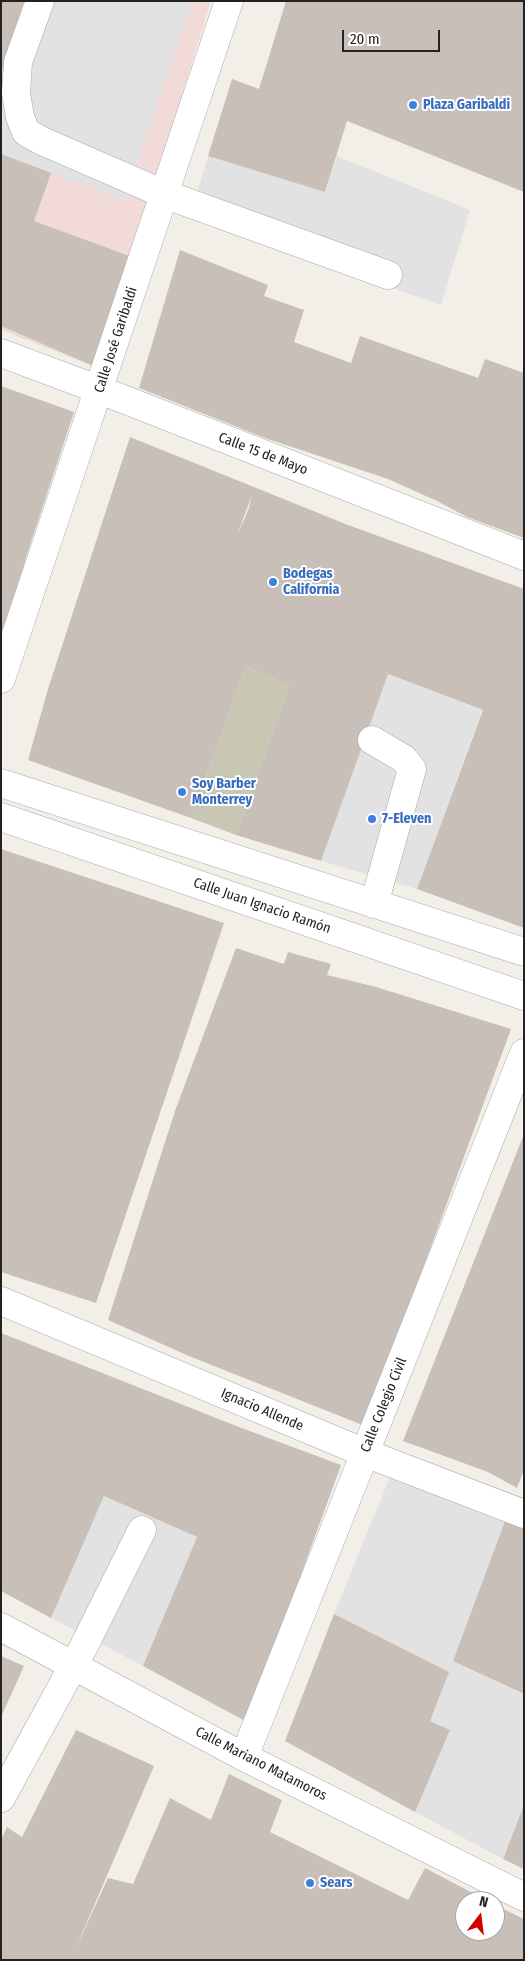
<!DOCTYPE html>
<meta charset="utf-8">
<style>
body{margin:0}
#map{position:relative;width:525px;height:1961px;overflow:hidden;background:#f2efe9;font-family:"Fira Sans Condensed",sans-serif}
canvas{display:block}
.frame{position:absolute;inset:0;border:2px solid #222;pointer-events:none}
.north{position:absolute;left:455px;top:1891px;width:50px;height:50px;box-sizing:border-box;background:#fff;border:1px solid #a7a7a7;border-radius:50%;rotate:15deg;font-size:14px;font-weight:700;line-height:20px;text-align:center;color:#222}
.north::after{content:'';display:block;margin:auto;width:18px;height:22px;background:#d40000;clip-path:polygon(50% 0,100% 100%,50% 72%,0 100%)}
.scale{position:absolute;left:342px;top:30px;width:98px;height:22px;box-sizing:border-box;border:2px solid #222;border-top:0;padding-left:6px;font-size:15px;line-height:18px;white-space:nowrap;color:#222;-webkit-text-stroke:4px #fff;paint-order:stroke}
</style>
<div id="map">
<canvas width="525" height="1961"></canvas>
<div class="frame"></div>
<div class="north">N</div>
<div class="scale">20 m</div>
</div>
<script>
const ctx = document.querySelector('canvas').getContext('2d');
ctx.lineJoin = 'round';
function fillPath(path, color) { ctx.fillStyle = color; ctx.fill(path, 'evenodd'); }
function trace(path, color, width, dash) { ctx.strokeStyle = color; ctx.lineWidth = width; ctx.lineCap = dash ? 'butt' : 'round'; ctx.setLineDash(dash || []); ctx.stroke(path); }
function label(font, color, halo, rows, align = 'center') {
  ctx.font = font + ' "Fira Sans Condensed",sans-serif'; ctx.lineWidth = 4; ctx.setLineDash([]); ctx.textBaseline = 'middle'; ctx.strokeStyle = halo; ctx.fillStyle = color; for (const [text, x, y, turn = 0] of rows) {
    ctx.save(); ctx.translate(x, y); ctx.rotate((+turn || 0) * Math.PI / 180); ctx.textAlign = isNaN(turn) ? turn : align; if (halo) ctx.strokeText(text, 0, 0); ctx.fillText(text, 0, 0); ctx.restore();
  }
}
fillPath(new Path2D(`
 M1 1H211L98 368 1 330Z`), '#f2dad9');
fillPath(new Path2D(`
 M246 666 289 686 236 835 191 818Z`), '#c7c7b4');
fillPath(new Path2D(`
 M24 1H193L124 200 1 154V74Z
 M208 156 325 192 337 156 470 210 441 305 190 217Z
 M387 674 482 710 417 889 321 861Z
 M390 1477 505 1521 453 1661 524 1695V1805L503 1859 415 1812 450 1730 430 1721 334 1614Z
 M104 1496 197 1537 143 1666 51 1618Z`), '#e2e2e2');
fillPath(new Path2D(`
 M1 1H24L2 72H1Z
 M286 1H524V192L347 121 325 192 208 156 232 79 259 89Z
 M1 154 51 173 34 221 132 257 98 368 1 326Z
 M180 250 268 285 264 296 304 310 294 342 351 363 360 336 478 378 485 359 524 373V538L467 517 437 501 388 479 265 438 139 388Z
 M1 386 74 412 27 554 2 639Z
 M130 437 348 525 524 589V928L417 889 483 710 388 674 321 861 236 835 289 686 246 666 191 818 28 760 48 689ZM252 495 249 508 239 531V530Z
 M1 849 224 923 96 1303 1 1272Z
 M236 948 284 964 288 952 331 964 327 975 376 987 511 1029 365 1426 189 1356 108 1320 175 1111Z
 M524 1134V1470L517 1488 488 1472 403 1441Z
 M1 1333 239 1427 341 1465 247 1722 143 1666 197 1537 104 1496 51 1618 1 1591Z
 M505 1521 524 1529V1694L453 1661Z
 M334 1614 449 1672 430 1721 450 1730 415 1812 285 1741Z
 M1 1656 24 1666 1 1717Z
 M76 1730 154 1766 75 1950 108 1878 133 1884 170 1798 211 1820 229 1774 282 1800 270 1832 408 1900 425 1868 488 1901H465V1931H495V1905L524 1919V1960H1V1840L7 1827 22 1837Z
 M524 1805V1869L503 1859Z`), '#c7bfb8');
const minor = new Path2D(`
 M40 1 18 62 16 93 20 117 26 132 42 141 164 194 388 275
 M1 353 100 390 524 556
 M1 679 229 1
 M372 740 404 759 412 769 374 904
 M1 783 524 952
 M1 817 524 996
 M1 1301 365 1453 524 1514
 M1 1627 244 1757 524 1897
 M244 1757 524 1053
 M1 1798 83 1648 142 1530`);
trace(minor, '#a9a9a9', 29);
trace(minor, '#fff', 28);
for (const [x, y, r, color] of [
 [413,105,5,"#3f7fe0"],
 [273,582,5,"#3f7fe0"],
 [182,792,5,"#3f7fe0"],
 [372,819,5,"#3f7fe0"],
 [310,1883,5,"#3f7fe0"]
]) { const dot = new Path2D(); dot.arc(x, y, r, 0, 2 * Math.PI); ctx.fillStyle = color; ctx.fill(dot); trace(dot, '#fff', 2); }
label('bold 14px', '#366cbe', '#fff', [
 ["Plaza Garibaldi",423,105],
 ["Bodegas",283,574],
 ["California",283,590],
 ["Soy Barber",192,784],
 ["Monterrey",192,800],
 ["7-Eleven",382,819],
 ["Sears",320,1883]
], 'left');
label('14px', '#222', '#fff', [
 ["Calle José Garibaldi",116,340,-72],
 ["Calle 15 de Mayo",263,454,21],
 ["Calle Juan Ignacio Ramón",262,906,19],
 ["Calle Colegio Civil",384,1405,-68],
 ["Ignacio Allende",262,1410,23],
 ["Calle Mariano Matamoros",261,1764,27]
]);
</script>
